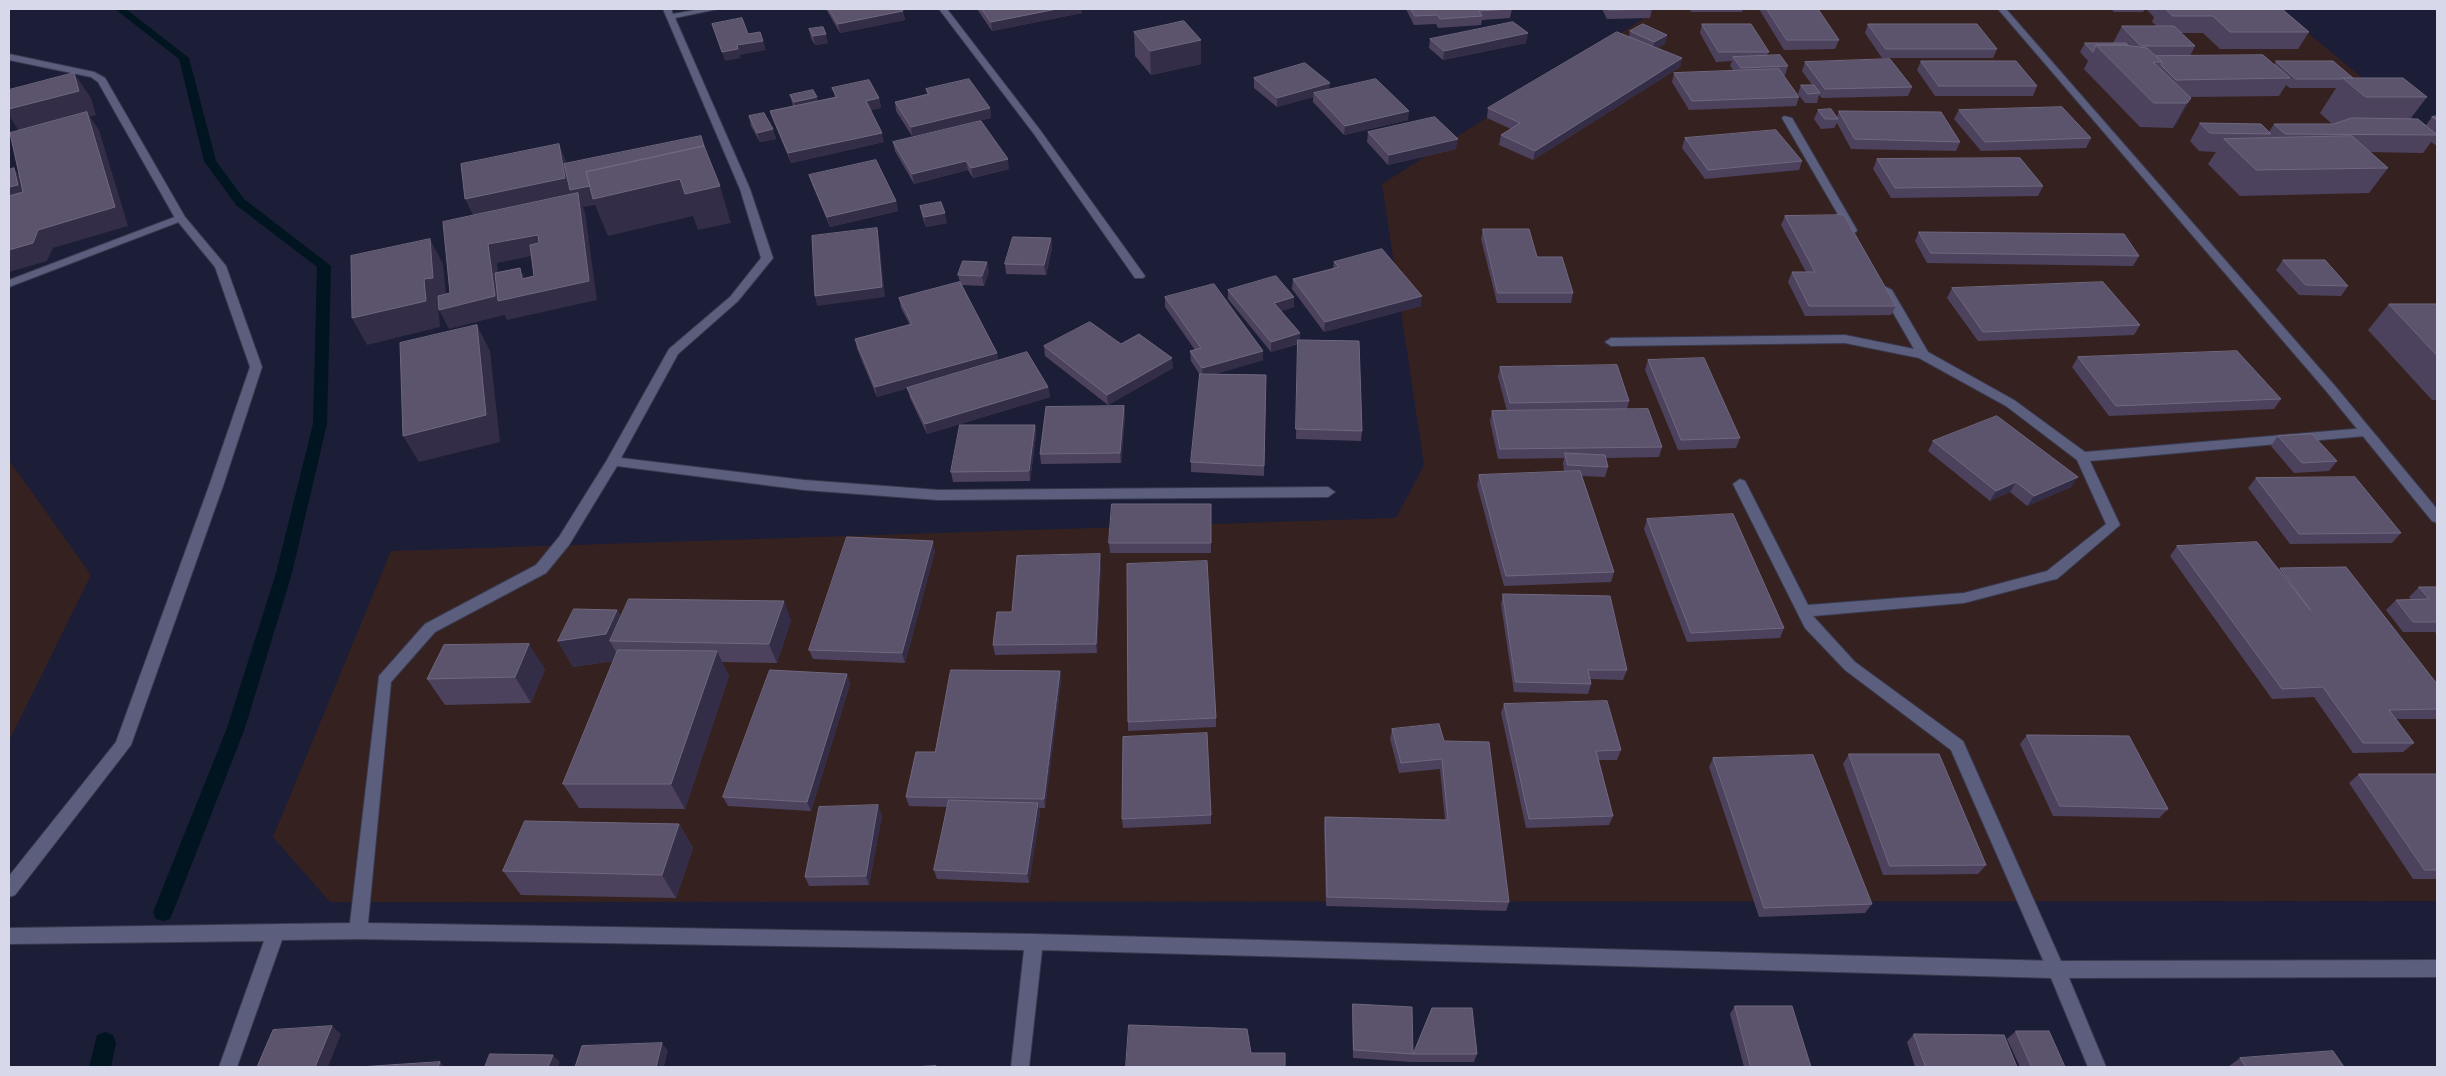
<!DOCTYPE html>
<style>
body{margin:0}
#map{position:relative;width:2446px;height:1076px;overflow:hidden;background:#1c1d37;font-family:"PT Serif",serif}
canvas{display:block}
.frame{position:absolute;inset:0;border:10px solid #d7d9eb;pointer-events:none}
</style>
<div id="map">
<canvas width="2446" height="1076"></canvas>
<div class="frame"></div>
</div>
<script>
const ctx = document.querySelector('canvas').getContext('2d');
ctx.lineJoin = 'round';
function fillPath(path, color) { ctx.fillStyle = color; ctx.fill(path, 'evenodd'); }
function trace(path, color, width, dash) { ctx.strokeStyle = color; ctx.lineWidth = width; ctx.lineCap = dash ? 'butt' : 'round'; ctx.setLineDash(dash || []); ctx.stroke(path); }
fillPath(new Path2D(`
 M1642 9H2279L2437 140V901L330 902 273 837 391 551 1396 518 1424 465 1382 184 1646 17Z
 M9 460 91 575 9 741Z`), '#352220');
fillPath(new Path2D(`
 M115 9H126L189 58 216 161 244 199 331 266 327 424 292 573 245 728 173 912 170 919 163 921 156 919 153 912 227 728 276 573 313 424 317 267 236 205 204 161 179 59Z
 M105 1032 113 1035 116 1043 111 1067H89L97 1035Z`), '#00151f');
const service = new Path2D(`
 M1784 116 1792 118 1857 230 1856 232 1852 233 1847 230 1782 118Z
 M180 215 184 216V220L9 287V280Z
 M1886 287 1892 290 1928 352 2014 400 2085 452 2365 428 2371 432 2365 436 2090 461 2120 525 2057 579 2052 580 1964 603 1813 616 1855 662 1963 741 2065 970 2062 976 2056 979 2050 976 1951 750 1845 670 1805 628 1733 484 1740 479 1745 481 1808 605 1964 593 2047 571 2106 524 2077 460 2006 406 1919 358 1845 343 1611 346 1605 342 1611 338 1845 335 1914 349 1880 290Z`);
const minor = new Path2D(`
 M663 9H671L673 14 701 9H718L675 18 750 189 773 258 738 301 678 354 621 458 804 480 938 490 1328 487 1335 492 1328 497 938 500 804 490 617 466 569 545 546 573 435 632 391 682 368 923 1034 934 2056 961 2437 960V977L2069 978 2106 1067H2088L2051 978 1042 950 1029 1067H1011L1024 950 358 939 282 940 237 1067H219L264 941 9 944V928L350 923 379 676 425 624 536 565 559 537 607 460 669 349 730 297 761 258 740 189Z
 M939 9H947L1040 130 1145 276 1143 278H1135L1034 134Z
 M1998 9H2006L2335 386 2437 509V523L2432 521 2327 392Z
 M9 54 94 72 105 78 185 217 226 266 262 367 223 486 131 745 15 895 9 897V876L116 742 209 486 250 367 215 267 175 218 98 82 91 77 9 60Z`);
trace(service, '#39394e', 2);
trace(minor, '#39394e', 2);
fillPath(service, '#5b5e7d');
fillPath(minor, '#5b5e7d');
fillPath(new Path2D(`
 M826 9H902L905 20 840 33Z
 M977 9H1081L1082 13 992 31Z
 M1406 9H1512L1510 18 1482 20 1481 25 1438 28 1436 24 1414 25Z
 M1602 9H1652L1650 18 1607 19Z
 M1690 9H1743L1742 12H1691Z
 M1759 9H1818L1839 40 1835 49 1784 50Z
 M2111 9H2145L2143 12H2114Z
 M2146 9H2282L2309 32 2298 49H2220L2203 33H2181L2195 46 2190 56 2274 65 2276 61 2353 78 2427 97 2411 118 2426 125 2432 117 2437 116V146L2431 142 2423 153 2370 152 2388 168 2369 193 2240 196 2208 164 2216 152 2199 151 2190 141 2200 123 2269 132 2274 124H2332L2320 113 2336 88H2290L2286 85 2279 96 2190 97 2191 98 2173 128 2140 127 2084 69 2088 61 2080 52 2085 43H2113L2122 26H2157L2152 22 2154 17Z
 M1702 24 1769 52 1767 55 1788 66 1785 75 1783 76 1799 97 1796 106 1689 110 1672 82 1674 73 1734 71 1730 66 1732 61 1716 62 1700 33Z
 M1868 24 1997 49 1993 58H1882L1865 33Z
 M809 29 828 43 815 45 811 38Z
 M1630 31 1667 35 1665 44 1657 48 1682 58 1680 67 1533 160 1499 145 1501 135 1511 129 1487 118 1488 108 1629 37Z
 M1134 32 1201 40V64L1151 75 1135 56Z
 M1430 39 1526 43 1443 60 1429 48Z
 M1921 61 2037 86 2033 96H1935L1917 70Z
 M1805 62 1912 87 1908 96 1822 98 1819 95 1817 103H1805L1798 94 1801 85H1812L1802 71Z
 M1254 78 1329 89 1408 120 1344 135 1313 102V97L1277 107 1254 88Z
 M832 88 879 98 881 108 870 110 884 142 791 163 773 120 770 111 793 106 790 95 818 101 835 97Z
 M926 89 990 108 991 118 912 136 896 111 895 102 927 94Z
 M1818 110 1837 117 1839 111 1960 142 1956 151 1851 149 1837 123 1834 128 1821 129 1814 119Z
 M1959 110 2091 138 2086 148 1981 151 1954 119Z
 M749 116 773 129 776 139 760 142 751 126Z
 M1368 132 1456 149 1388 165 1367 142Z
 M1685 138 1802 161 1799 170 1705 179 1682 148Z
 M893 142 1009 169 973 178 968 170 914 184 895 151Z
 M1877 159 2043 186 2038 196 1891 198 1873 169Z
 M809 175 896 201 898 211 830 227 812 184Z
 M920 206 947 223 926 227 922 216Z
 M1785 216 1896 306 1891 315 1805 316 1788 282 1792 272H1806L1781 225Z
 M1483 229 1537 257 1573 293 1571 303H1497L1481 239Z
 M1919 232 2139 256 2133 266 1927 263 1915 241Z
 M1051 238 1052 248 1046 275 1006 274 1005 264Z
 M2283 260 2348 286 2341 296 2299 295 2276 270Z
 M1334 262 1421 306 1324 332 1292 289 1293 279 1333 269Z
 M989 271 984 286 961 285 997 353 998 361 1048 387 1050 397 927 434 910 398 908 388 877 397 857 349 855 339 910 325 901 308 899 298 960 282 958 275Z
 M1952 288 2140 325 2134 335 1978 341 1947 298Z
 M1228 290 1294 297V307L1281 311 1300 333 1299 340 1362 431 1361 441 1296 439 1298 344 1271 352 1228 299Z
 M1165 297 1263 351V360L1215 374 1266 375 1264 476 1191 472V462L1200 375 1191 361 1190 351 1195 350 1165 307Z
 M2389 304H2437V400H2432L2368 330Z
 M1121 344 1173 368 1108 405 1045 356 1044 346Z
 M2078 357 2281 399 2274 409 2109 416 2072 367Z
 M1648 360 1740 438 1736 448 1678 450 1645 370Z
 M1500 367 1629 401 1627 409 1662 447 1659 457 1606 458 1608 467 1605 477 1582 476 1614 572 1611 582 1504 586 1477 485 1479 475 1564 472 1563 463 1564 458 1498 459 1490 421 1492 411H1507L1498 377Z
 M1124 406 1125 416 1121 463 1041 464 1040 454Z
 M1035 425 1036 435 1030 481 953 482 951 472Z
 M2278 436 2337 461 2329 471 2294 473 2271 446Z
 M1933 441 2071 487 2027 506 2010 492 1990 501 1928 451Z
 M2256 478 2401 533 2392 543 2290 544 2248 488Z
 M1211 504V553H1110L1109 543Z
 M1647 519 1784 628 1780 638 1687 642 1644 529Z
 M2177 546 2279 570 2280 568 2437 684V719H2396L2414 743 2403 752 2353 753 2314 697 2272 699 2170 556Z
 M935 551 905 663 813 659 809 650Z
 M1101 564 1097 653 995 655 993 645 1012 612Z
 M2419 587H2437V635L2435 632H2403L2386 610 2396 600H2411L2409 597Z
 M1503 594 1627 670 1623 680 1590 679 1591 684 1588 694 1514 692 1501 604Z
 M617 610 621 617 791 620 777 663 722 662 729 676 685 809 579 808 563 784 613 661 573 667 558 641Z
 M545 669 531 703 445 705 427 679Z
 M1060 671 1061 681 1045 808H1039L1040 813 1029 883 937 879 934 870 947 807 909 806 906 797 935 752Z
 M847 674 850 684 811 811 728 806 723 797Z
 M1504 704 1621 750 1617 760H1599L1613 816 1609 825 1526 828 1501 713Z
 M1216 718V727L1128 731V722Z
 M1392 729 1444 741 1509 902 1506 911 1326 906 1324 826 1325 817 1445 820 1440 769 1399 773 1390 739Z
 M2027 735 2168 809 2159 818 2053 816 2020 744Z
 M1849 754 1986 865 1978 874 1883 875 1843 764Z
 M1713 758 1872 904 1865 913 1759 917 1709 767Z
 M2359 774H2437V879H2413L2349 783Z
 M882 815 869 885 809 886 805 877Z
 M1211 815V824L1123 828 1122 819Z
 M679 824 693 848 676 898 521 895 503 871Z
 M1353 1004 1413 1054H1477L1474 1062H1411L1353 1058 1352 1012Z
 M1735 1006 1811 1067H1744L1730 1014Z
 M2016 1031 2065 1067H2020L2007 1039Z
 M1914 1034 2017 1067H1915L1907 1042Z
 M2240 1058 2344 1067H2230L2229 1066Z`), '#4d425d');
fillPath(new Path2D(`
 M1057 9H1081L1082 13 992 31 991 22Z
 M903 11 905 20 840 33 838 24Z
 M1528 33 1526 43 1443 60 1444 51Z
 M826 34 828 43 815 45 813 36Z
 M1667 35 1665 44 1652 51 1654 42Z
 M1201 40V64L1151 75 1150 51Z
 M763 41 766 50 740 55 741 58 725 61 722 52 737 45Z
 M1682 58 1680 67 1533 160 1535 151Z
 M74 73 91 98 96 115 90 117 99 130 128 226 53 248 47 261 9 272V250L38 230 22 135 9 116V109Z
 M1330 83 1329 92 1314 93 1313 97 1277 107V98Z
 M817 97 819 106 796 112 794 102Z
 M879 98 881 108 868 110 866 101Z
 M2191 98 2177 123 2173 128 2187 103Z
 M990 108 991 118 912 136 911 127Z
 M1409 111 1408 120 1344 135 1345 126Z
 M773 129 776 139 760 142 757 133Z
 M882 133 884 142 791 163 788 153Z
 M1458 139 1456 149 1388 165 1389 155Z
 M559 144 569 169 709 161 720 186 731 223 698 230 693 216 608 236 595 205 583 207 585 212 597 300 507 320 504 314V315L449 329 439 310 488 244 538 235 546 253 497 263 502 300 522 279 520 268 529 287 580 208 478 225 465 199Z
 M1008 159 1009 169 973 178 971 168Z
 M966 161 968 170 914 184 912 174Z
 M14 168 33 194 9 218V187Z
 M896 201 898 211 830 227 827 217Z
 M945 213 947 223 926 227 924 217Z
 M877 228 879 238 885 297 817 306 815 296Z
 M1051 238 1052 248 1046 275 1044 265Z
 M430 239 443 264 447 304 438 305 440 327 367 345 352 318Z
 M987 262 989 271 984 286 982 276Z
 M1422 296 1421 306 1324 332 1325 322Z
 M1294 297V307L1274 313V303Z
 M477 325 490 351 500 442 419 462 403 436Z
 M1300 333 1299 343 1271 352V342Z
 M1263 351V360L1203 378 1202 368Z
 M997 353 999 363 877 397 875 387Z
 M1172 358 1173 368 1108 405 1107 395Z
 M1048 387 1050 397 927 434 925 424Z
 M1124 406 1125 416 1121 463 1120 453Z
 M1035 425 1036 435 1030 481 1029 471Z
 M2078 477 2071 487 2027 506 2034 496Z
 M2016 482 2010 492 1990 501 1996 491Z
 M933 541 935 551 905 663 902 653Z
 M1100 554 1101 564 1097 653 1096 644Z
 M784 601 791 620 777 663 769 644Z
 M617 610 630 636 610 641 620 660 573 667 558 641Z
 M529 644 545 669 531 703 515 677Z
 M717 651 729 676 685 809 671 784Z
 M1060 671 1061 681 1045 808 1044 799Z
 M847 674 850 684 811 811 807 802Z
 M1038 803 1040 813 1029 883 1027 874Z
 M878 805 882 815 869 885 866 876Z
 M679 824 693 848 676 898 662 875Z
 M332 1026 341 1034 328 1067H315Z
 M662 1043 668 1051 664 1067H656Z
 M553 1055 560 1062 558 1067H548Z
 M440 1062 445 1067H438Z`), '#332d47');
const building = new Path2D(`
 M829 9H902L903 11 838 24Z
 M982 9H1057L991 22Z
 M1411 9H1511L1479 11 1482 16 1440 19 1437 15 1415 16Z
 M1608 9H1652L1609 10Z
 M1767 9H1818L1839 40H1787Z
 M2166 9H2282L2309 32H2230L2213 16H2173Z
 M742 18 748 34 760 32 763 41 737 45 738 49 722 52 712 24Z
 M1184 21 1201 40 1150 51 1134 32Z
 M1513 22 1528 33 1444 51 1430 39Z
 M1643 24 1667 35 1654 42 1630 31Z
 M1702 24H1751L1769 52H1719Z
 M1868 24H1977L1997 49H1886Z
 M2122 26H2174L2195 46H2141Z
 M823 27 826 34 813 36 809 29Z
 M1617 32 1682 58 1535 151 1501 135 1520 123 1488 108Z
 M2085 43H2126L2128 45H2096L2093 52Z
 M2096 45H2123L2147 48 2162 62H2153L2191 98 2187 103H2154Z
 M1780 55 1788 66 1741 68 1733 57Z
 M2263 55 2290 78 2176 80 2161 65 2162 62 2156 56Z
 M1890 59 1912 87 1825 89 1805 62Z
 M1921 61H2016L2037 86H1939Z
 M2276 61H2333L2353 78H2343L2342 79H2296Z
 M1305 63 1330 83 1277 98 1254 78Z
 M1779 69 1799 97 1692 101 1674 73Z
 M74 73 79 91 9 109V90Z
 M2343 78H2403L2427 97H2366Z
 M969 79 990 108 911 127 895 102 929 94 926 89Z
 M1376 79 1409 111 1345 126 1314 93Z
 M869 80 879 98 866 101 882 133 788 153 770 111 837 97 832 88Z
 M1801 85H1814L1820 93 1808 94Z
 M813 90 817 97 794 102 790 95Z
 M2062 107 2091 138 1985 142 1959 110Z
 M1831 109 1838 119H1825L1818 110Z
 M1839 111 1941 112 1960 142 1855 139Z
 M87 112 115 207 38 230 33 243 9 250V196L23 192 10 133Z
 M764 113 773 129 757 133 749 116Z
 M2437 116V120L2432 117Z
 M1435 117 1458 139 1389 155 1368 132Z
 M2352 118 2418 119 2437 135 2285 134 2274 124H2333Z
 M981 121 1008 159 971 168 966 161 912 174 893 142Z
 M2200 123 2261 124 2271 134 2210 133Z
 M1776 130 1802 161 1708 170 1685 138Z
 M701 136 704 146 586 172 590 186 570 190 564 164Z
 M2352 136 2388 168 2256 170 2224 139Z
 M559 144 565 178 465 199 461 164Z
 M704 146 720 186 685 194 680 179 593 199 586 172Z
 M2020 158 2043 186 1895 188 1877 159Z
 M876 160 896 201 827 217 809 175Z
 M14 168 18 185 9 187V170Z
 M578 193 589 281 498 301 495 273 520 268 522 279 534 276 530 245 539 243 538 235 488 244 495 296 439 310 438 296 450 293 443 222Z
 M941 202 945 213 924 217 920 206Z
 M1844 215 1896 306H1809L1792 272H1815L1785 216Z
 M877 228 882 287 815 296 812 236Z
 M1483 229H1529L1537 257H1562L1573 293H1498Z
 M1919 232 2124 234 2139 256 1931 253Z
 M1013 237 1051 238 1044 265 1005 264Z
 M430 239 433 278 424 279 426 301 352 318 351 256Z
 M1382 249 1422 296 1325 322 1293 279 1339 267 1334 262Z
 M2283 260H2325L2348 286 2306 285Z
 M963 261 987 262 982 276 958 275Z
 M1276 276 1294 297 1274 303 1300 333 1271 342 1228 290Z
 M960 282 997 353 875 387 855 339 912 324 899 298Z
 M2103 282 2140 325 1983 332 1952 288Z
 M1214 284 1263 351 1202 368 1190 351 1201 348 1165 297Z
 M2389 304H2437V355Z
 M1090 322 1121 344 1139 334 1172 358 1107 395 1044 346Z
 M477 325 486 415 403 436 400 343Z
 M1298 340 1359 341 1362 431 1296 429Z
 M2237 351 2281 399 2116 406 2078 357Z
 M1027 352 1048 387 925 424 907 388Z
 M1704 358 1740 438 1681 440 1648 360Z
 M1617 365 1629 401 1510 403 1500 367Z
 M1200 374 1266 375 1264 466 1191 462Z
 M1124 406 1120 453 1040 454 1046 407Z
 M1648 409 1662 447 1500 449 1492 411Z
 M1997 416 2078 477 2034 496 2016 482 1996 491 1933 441Z
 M960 425H1035L1029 471 951 472Z
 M2312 434 2337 461 2302 463 2278 436Z
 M1565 453 1605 455 1608 467 1568 465Z
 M1580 471 1614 572 1506 576 1479 475Z
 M2355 477 2401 533 2299 534 2256 478Z
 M1112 504H1211V543H1109Z
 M1733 514 1784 628 1691 633 1647 519Z
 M847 537 933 541 902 653 809 650Z
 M2257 542 2311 611 2280 568 2346 567 2437 684V709L2389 710 2414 743H2363L2323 687 2282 689 2177 546Z
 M1100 554 1096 644 993 645 997 612H1012L1017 556Z
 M1207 561 1216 718 1128 722 1127 564Z
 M2419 587H2437V622H2413L2396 600 2429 599Z
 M1503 594 1610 596 1627 670H1588L1591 684 1516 682Z
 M629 599 784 601 769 644 610 641Z
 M574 609 617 610 606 634 558 641Z
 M529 644 515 677 427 679 444 645Z
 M618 650 717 651 671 784H563Z
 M770 670 847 674 807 802 723 797Z
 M951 670 1060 671 1044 799 906 797 916 752H935Z
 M1607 701 1621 750 1596 751 1613 816 1529 819 1504 704Z
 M1439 724 1444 741 1489 742 1509 902 1327 897 1325 817 1448 820 1442 759 1401 763 1392 729Z
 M1207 733 1211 815 1122 819 1123 737Z
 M2027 735 2129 736 2168 809 2060 806Z
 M1849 754H1939L1986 865 1890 866Z
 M1813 755 1872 904 1764 908 1713 758Z
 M2359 774H2437V870H2425Z
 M949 800 1038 803 1027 874 934 870Z
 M878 805 866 876 805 877 819 807Z
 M525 821 679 824 662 875 503 871Z
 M1353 1004 1412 1007 1413 1054 1432 1008H1472L1477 1054H1413L1354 1050Z
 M1735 1006H1792L1811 1067H1751Z
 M1129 1025 1247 1029 1251 1053H1285V1067H1126Z
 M332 1026 315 1067H257L273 1030Z
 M2016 1031H2049L2065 1067H2032Z
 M1914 1034 2004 1035 2017 1067H1926Z
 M662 1043 656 1067H575L582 1046Z
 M2333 1051 2344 1067H2246L2240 1058Z
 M490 1054 553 1055 548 1067H485Z
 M440 1062 438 1067H359Z
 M936 1066V1067H910Z`);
fillPath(building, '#5c536c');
trace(building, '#6f6880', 1);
</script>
